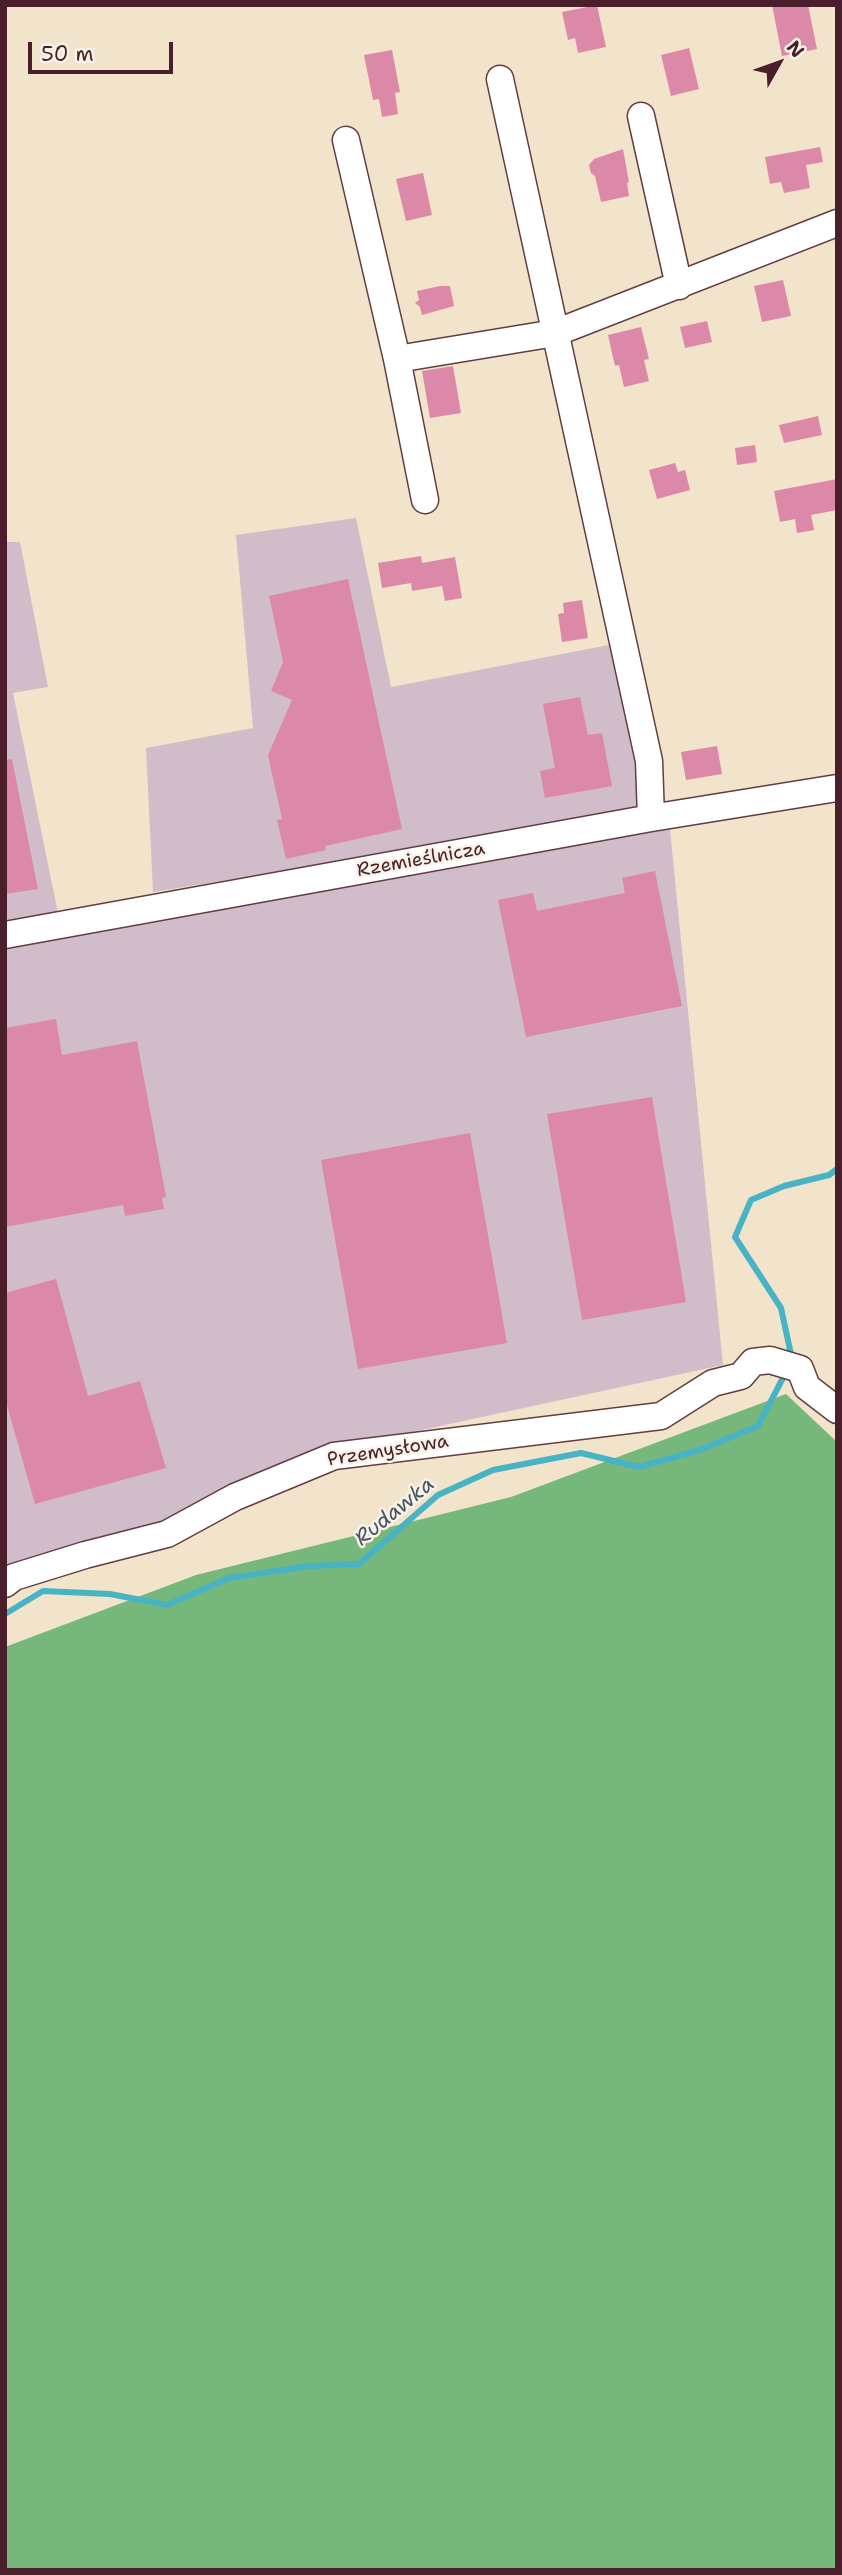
<!DOCTYPE html>
<meta charset="utf-8">
<style>
body{margin:0}
#map{position:relative;width:842px;height:2575px;overflow:hidden;background:#f2e4ca;font-family:"Shantell Sans",sans-serif}
canvas{display:block}
.frame{position:absolute;inset:0;border:7px solid #4a1f2b;pointer-events:none}
.north{position:absolute;left:744px;top:28px;width:70px;height:70px;-webkit-text-stroke:5px #f7f3e8;paint-order:stroke;rotate:50deg;font-size:19px;font-weight:700;line-height:28px;text-align:center;color:#4a1f2b}
.north::after{content:'';display:block;margin:auto;width:24px;height:32px;background:#4a1f2b;clip-path:polygon(50% 0,100% 100%,50% 72%,0 100%)}
.scale{position:absolute;left:28px;top:42px;width:145px;height:32px;box-sizing:border-box;border:4px solid #4a1f2b;border-top:0;padding-left:9px;font-size:21px;line-height:24px;white-space:nowrap;color:#4a1f2b;-webkit-text-stroke:5px #f7f3e8;paint-order:stroke}
</style>
<div id="map">
<canvas width="842" height="2575"></canvas>
<div class="frame"></div>
<div class="north">N</div>
<div class="scale">50 m</div>
</div>
<script>
const ctx = document.querySelector('canvas').getContext('2d');
ctx.lineJoin = 'round';
function fillPath(path, color) { ctx.fillStyle = color; ctx.fill(path, 'evenodd'); }
function trace(path, color, width, dash) { ctx.strokeStyle = color; ctx.lineWidth = width; ctx.lineCap = dash ? 'butt' : 'round'; ctx.setLineDash(dash || []); ctx.stroke(path); }
function label(font, color, halo, rows, align = 'center') {
  ctx.font = font + ' "Shantell Sans",sans-serif'; ctx.lineWidth = 5; ctx.setLineDash([]); ctx.textBaseline = 'middle'; ctx.strokeStyle = halo; ctx.fillStyle = color; for (const [text, x, y, turn = 0] of rows) {
    ctx.save(); ctx.translate(x, y); ctx.rotate((+turn || 0) * Math.PI / 180); ctx.textAlign = isNaN(turn) ? turn : align; if (halo) ctx.strokeText(text, 0, 0); ctx.fillText(text, 0, 0); ctx.restore();
  }
}
fillPath(new Path2D(`
 M356 518 391 687 619 643 645 761 643 814 153 892 146 748 253 728 236 535Z
 M5 542H20L48 687 13 693 59 918 5 925Z
 M670 829 723 1365 329 1450 158 1527 5 1569V945Z`), '#d1bdca');
fillPath(new Path2D(`
 M786 1394 837 1442V2570H5V1647L196 1575 511 1497Z`), '#76b87b');
trace(new Path2D(`
 M792 1359 781 1308 735 1237 751 1200 784 1186 829 1175 837 1169
 M5 1614 43 1591 110 1594 167 1605 229 1578 309 1566 359 1564 438 1495 493 1470 581 1453 639 1467 700 1450 758 1426 786 1372`), '#47b3c4', 6);
fillPath(new Path2D(`
 M597 5 606 47 578 53 575 38 568 40 562 12Z
 M772 5H808L817 49 782 56Z
 M689 48 699 89 671 96 661 55Z
 M392 50 400 92 395 93 398 114 382 117 379 99 373 100 364 55Z
 M820 147 823 162 806 165 810 188 784 193 781 182 770 184 765 157Z
 M623 149 629 182 627 183 629 196 601 202 595 176 591 173 589 165 594 159Z
 M423 173 432 215 406 221 396 179Z
 M783 280 791 316 762 322 754 286Z
 M440 286H450L454 306 422 315 420 307 415 303 419 300 417 291Z
 M707 321 712 342 685 348 680 327Z
 M641 327 649 359 644 360 649 381 624 387 619 365 615 366 608 335Z
 M453 366 461 413 430 418 422 371Z
 M818 416 822 435 784 443 779 425Z
 M755 445 757 462 737 465 735 448Z
 M675 463 678 472 685 470 690 490 657 499 649 470Z
 M837 479V510L811 515 814 530 797 533 795 519 780 522 774 491Z
 M421 556 422 563 455 557 462 598 445 601 442 586 412 591 411 583 382 588 378 563Z
 M348 579 402 829 325 846 326 850 286 859 277 820 282 819 268 755 292 700 271 691 283 662 269 596Z
 M582 600 588 638 562 642 558 614 564 613 563 603Z
 M580 697 588 735 602 733 612 786 545 798 540 771 555 768 543 704Z
 M717 746 722 774 686 780 681 752Z
 M12 759 38 889 5 894V760Z
 M655 871 682 1006 526 1037 498 900 533 893 537 911 625 893 622 878Z
 M56 1019 62 1055 137 1041 166 1197 162 1198 164 1209 125 1216 123 1205 5 1227V1028Z
 M652 1097 686 1302 582 1320 547 1114Z
 M470 1133 507 1343 358 1369 321 1160Z
 M56 1279 88 1396 140 1381 166 1468 35 1504 5 1398V1293Z`), '#dc88a8');
const minor = new Path2D(`
 M500 79 649 761 651 818
 M641 116 679 286
 M346 140 397 359
 M425 500 397 359 555 333 837 223
 M5 935 651 818 837 788
 M5 1584 14 1577 85 1555 167 1534 235 1497 334 1456 661 1416 713 1383 741 1376 753 1362 770 1360 800 1369 807 1387 837 1410`);
trace(minor, '#633d43', 29);
trace(minor, '#fff', 26);
label('19px', '#4a1f2b', '#f7f3e8', [
 ["Rzemieślnicza",421,860,-10],
 ["Przemysłowa",388,1451,-9]
]);
label('italic 21px', '#495361', '#f7f3e8', [
 ["Rudawka",395,1512,-39]
]);
</script>
